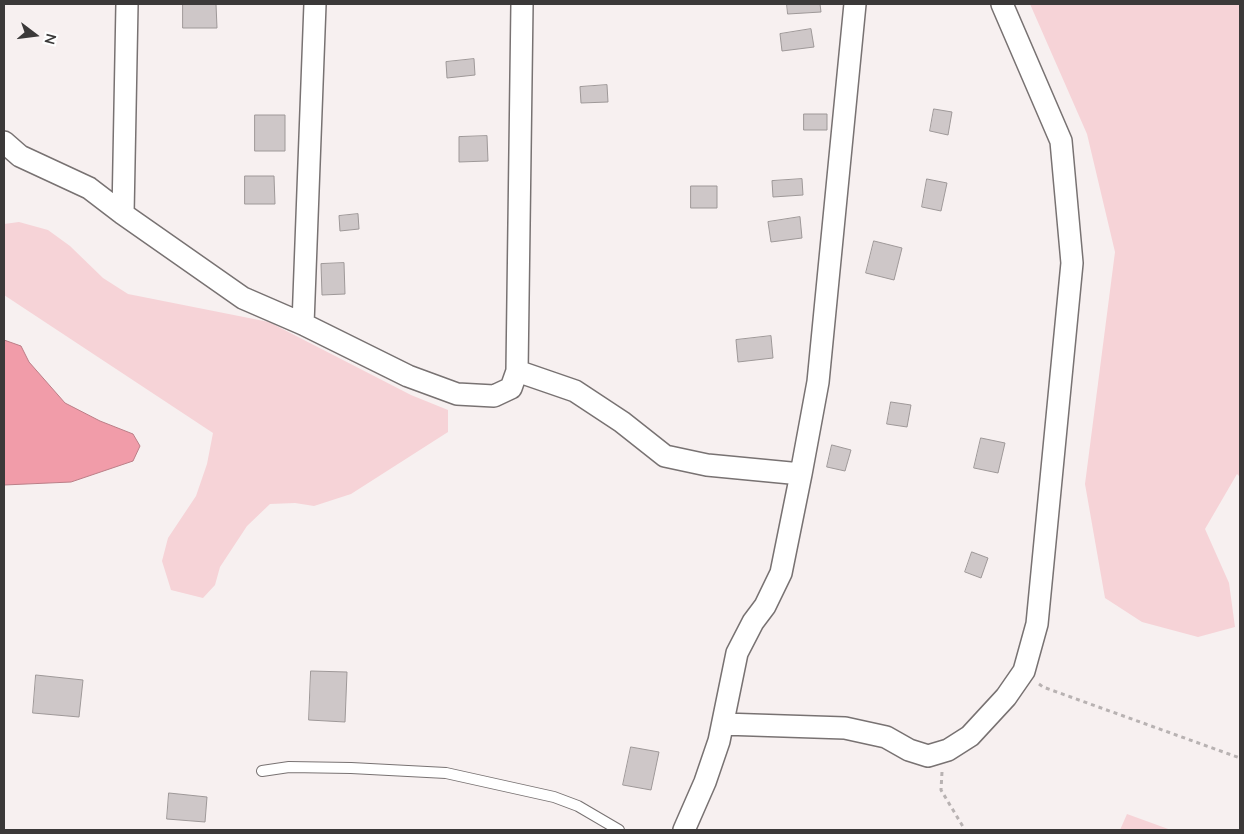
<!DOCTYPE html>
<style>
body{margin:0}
#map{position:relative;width:1244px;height:834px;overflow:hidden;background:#f7f0f0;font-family:"Nunito Sans",sans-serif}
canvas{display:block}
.frame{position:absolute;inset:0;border:5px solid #3b3939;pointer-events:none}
.north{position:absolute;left:10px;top:10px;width:50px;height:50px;-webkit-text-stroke:4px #fff;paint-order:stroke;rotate:105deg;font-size:14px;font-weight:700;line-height:20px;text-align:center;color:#3b3939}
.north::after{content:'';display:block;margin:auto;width:18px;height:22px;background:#3b3939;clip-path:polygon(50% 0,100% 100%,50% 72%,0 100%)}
</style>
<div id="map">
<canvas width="1244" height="834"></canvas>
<div class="frame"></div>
<div class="north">N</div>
</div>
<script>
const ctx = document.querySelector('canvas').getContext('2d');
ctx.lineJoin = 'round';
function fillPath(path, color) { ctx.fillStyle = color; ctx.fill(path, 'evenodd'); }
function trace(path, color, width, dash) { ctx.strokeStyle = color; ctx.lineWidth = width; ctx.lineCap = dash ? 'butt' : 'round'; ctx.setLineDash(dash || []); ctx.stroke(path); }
fillPath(new Path2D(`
 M1030 4H1240V477L1237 474 1205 529 1229 583 1235 627 1198 637 1142 622 1105 598 1085 484 1115 252 1087 134Z
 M19 222 48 230 70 246 103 278 128 294 269 322 411 395 448 410V432L351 494 314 506 295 503 270 504 247 526 220 567 215 585 203 598 171 590 162 561 168 538 196 496 207 464 213 433 4 295V224Z
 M1127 814 1171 830H1120Z`), '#f6d3d7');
const water = new Path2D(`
 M4 340 21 346 29 362 65 403 100 421 133 434 140 446 133 461 71 482 4 485Z`);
fillPath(water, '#f19ca9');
trace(water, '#ba7e87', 1);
const building = new Path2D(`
 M183 4H216L217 28H183Z
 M787 4H820L821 12 788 14Z
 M811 29 814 47 782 51 780 34Z
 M474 59 475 75 447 78 446 62Z
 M607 85 608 102 581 103 580 87Z
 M934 109 952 112 948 135 930 131Z
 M804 114H827V130H804Z
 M255 115H285V151H255Z
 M487 136 488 161 459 162V137Z
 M245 176H274L275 204H245Z
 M802 179 803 195 773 197 772 181Z
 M927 179 947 183 941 211 922 207Z
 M691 186H717V208H691Z
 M358 214 359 229 340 231 339 216Z
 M800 217 802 238 771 242 768 222Z
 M874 241 902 248 894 280 866 273Z
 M344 263 345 294 322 295 321 264Z
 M771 336 773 358 738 362 736 340Z
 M891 402 911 405 907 427 887 424Z
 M981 438 1005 443 998 473 974 468Z
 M832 445 851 450 845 471 827 467Z
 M972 552 988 558 981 578 965 572Z
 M311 671 347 672 345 722 309 720Z
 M36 675 83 680 79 717 33 713Z
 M631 747 659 752 651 790 623 785Z
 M169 793 207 797 205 822 167 819Z`);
fillPath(building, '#cec7c8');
trace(building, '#9e9898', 1);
const service = new Path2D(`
 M262 771 289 767 351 768 446 773 554 797 578 806 619 830`);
const minor = new Path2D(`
 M4 142 20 156 89 188 123 214 243 298 303 324 408 376 457 394 494 396 511 388 517 371 575 391 622 422 665 456 707 465 801 474 781 573 765 606 753 622 737 653 719 741 705 782 684 830
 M123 214 127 4
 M303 324 315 4
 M517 371 522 4
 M801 474 818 382 855 4
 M723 724 845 728 886 737 909 750 928 756 948 750 970 736 1006 697 1024 671 1037 624 1072 263 1061 141 1002 4`);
trace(service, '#787272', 12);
trace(minor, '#787272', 24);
trace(new Path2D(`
 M1039 684 1043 687 1240 758
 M942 772 941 790 965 830`), '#b8b2b2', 3, [4, 4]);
trace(service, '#fff', 10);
trace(minor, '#fff', 21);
</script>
